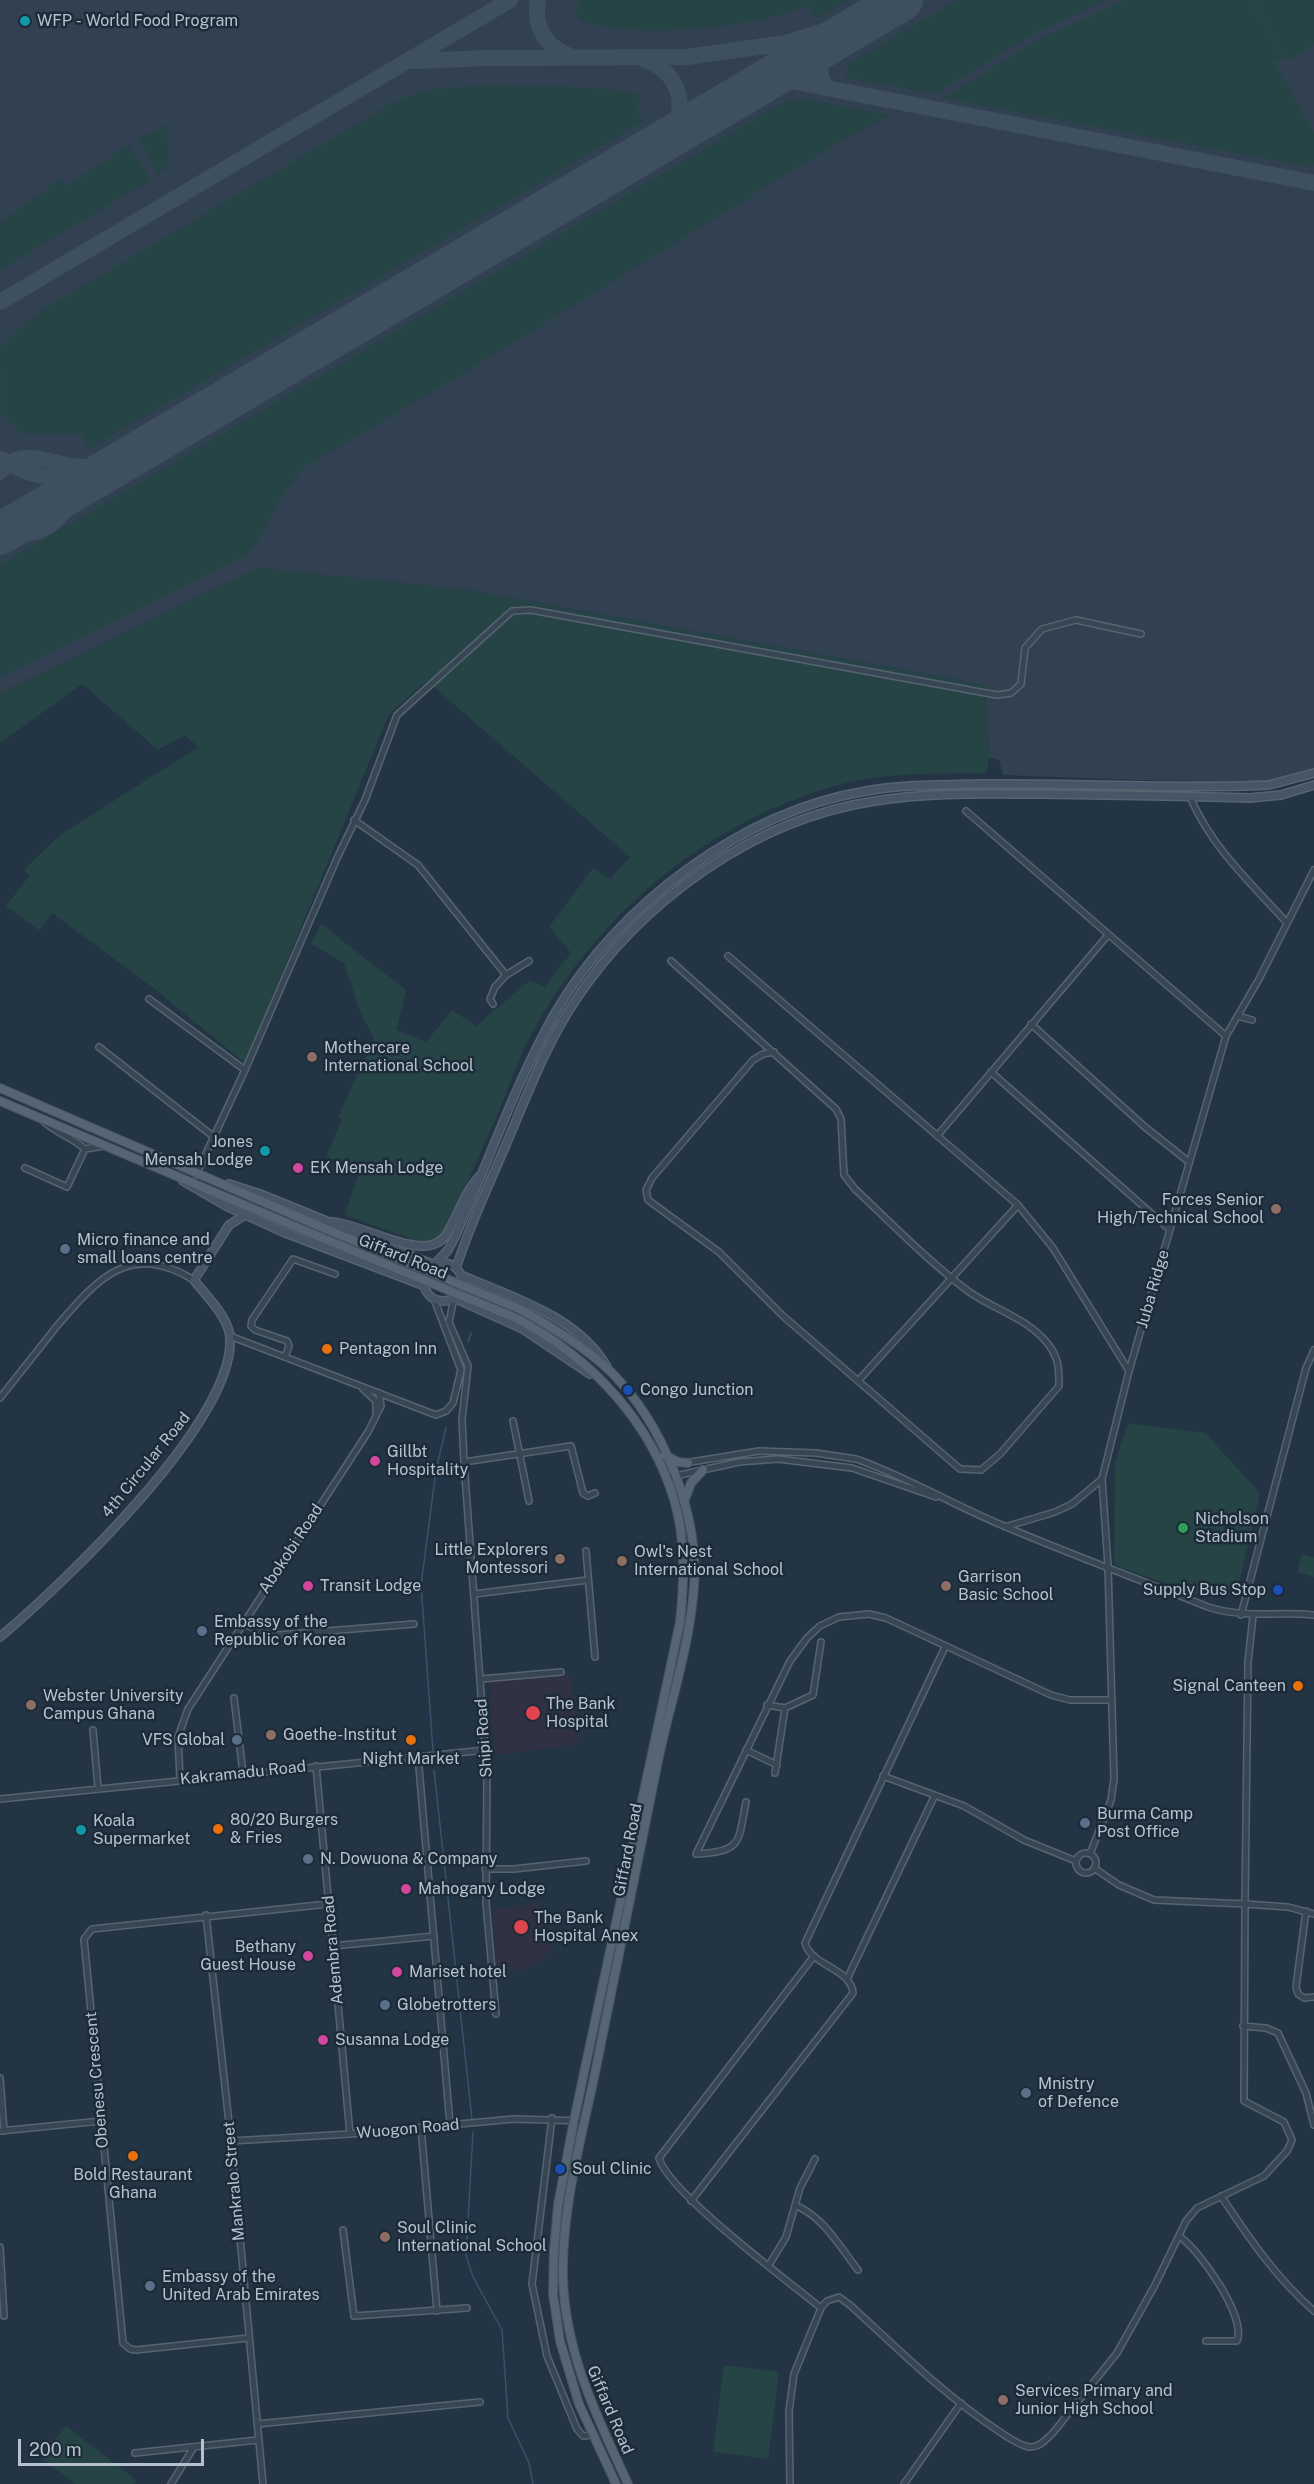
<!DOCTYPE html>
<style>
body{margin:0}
#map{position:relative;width:1314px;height:2484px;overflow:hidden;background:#233544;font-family:"Public Sans",sans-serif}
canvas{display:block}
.scale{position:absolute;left:18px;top:2439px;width:186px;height:27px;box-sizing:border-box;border:3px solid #b5c1cd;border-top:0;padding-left:8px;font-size:18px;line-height:21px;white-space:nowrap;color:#b5c1cd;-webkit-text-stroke:4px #1d2b39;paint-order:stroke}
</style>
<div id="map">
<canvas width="1314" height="2484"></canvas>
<div class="scale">200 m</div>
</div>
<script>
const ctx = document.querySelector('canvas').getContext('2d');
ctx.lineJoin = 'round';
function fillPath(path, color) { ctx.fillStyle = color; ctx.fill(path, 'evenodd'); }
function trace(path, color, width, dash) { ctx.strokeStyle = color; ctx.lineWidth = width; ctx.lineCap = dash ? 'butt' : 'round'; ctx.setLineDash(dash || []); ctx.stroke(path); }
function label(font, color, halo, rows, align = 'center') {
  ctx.font = font + ' "Public Sans",sans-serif'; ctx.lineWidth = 5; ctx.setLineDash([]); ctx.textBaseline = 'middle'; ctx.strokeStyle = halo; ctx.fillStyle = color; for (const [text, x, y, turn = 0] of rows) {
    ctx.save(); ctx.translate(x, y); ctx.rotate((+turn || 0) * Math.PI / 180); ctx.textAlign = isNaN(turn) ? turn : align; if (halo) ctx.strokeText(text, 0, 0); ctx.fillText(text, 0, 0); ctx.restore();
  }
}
fillPath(new Path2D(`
 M570 1674 578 1744 495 1755 489 1682Z
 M538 1903 554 1945 539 1963 528 1968 497 1971 493 1909Z`), '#313144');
fillPath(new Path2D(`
 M0 0H1314V768L1270 781 1223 783 1003 775 999 760 989 758 986 685 468 590 258 568 0 693Z`), '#324151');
fillPath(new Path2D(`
 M581 0H849L817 19 808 5C755 28 634 41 580 20L574 9Z
 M957 0H1108L1036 33 934 94 848 78 845 75 848 64Z
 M1124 0H1250L1283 57 1274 62 1314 131V166L1309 167 943 98 1038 40Z
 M1252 0H1314V46L1287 61Z
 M557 86 619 90 639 95 642 103 636 107 644 121 89 449 81 434H26L18 430 1 414 0 350 10 336 42 310 377 112C386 107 396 101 406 97 445 81 514 87 557 86Z
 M803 99 892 115 831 147 461 375 307 466 286 490 256 544 244 557 0 677V565L784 102Z
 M167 124 169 166 158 175 138 140Z
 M129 145 151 180 0 270V222L61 179 66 186Z
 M258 568 468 590 986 685 989 758 986 773C940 774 892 772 846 783 706 819 588 920 524 1049 515 1068 508 1089 500 1108 482 1150 463 1191 445 1232L432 1243H423L345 1215 359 1173 326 1158 342 1119 338 1117 374 1038 360 1012 344 963 311 944 321 924 406 990 396 1030 426 1042 452 1010 476 1026 530 980 545 987 571 953 549 927 593 868 610 879 630 857 427 681 389 714 245 1063 152 987 52 913 39 930 6 906 30 875 24 870 59 836 198 747 185 735 158 750 82 684 0 743V693Z
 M1128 1423 1205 1433 1260 1493 1236 1596 1193 1593 1119 1567 1114 1562 1115 1463Z
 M1302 1554 1314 1557V1577L1297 1572Z
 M724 2365 779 2372 768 2459 713 2452Z
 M66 2426 136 2480 133 2484H75L42 2458Z`), '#264445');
trace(new Path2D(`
 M468 1342 471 1333
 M433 1750 421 1585 436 1470 446 1428
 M434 1770 472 2119
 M473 2132 466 2255 473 2277 502 2330 508 2418 529 2463 533 2484`), '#36526d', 1.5);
trace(new Path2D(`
 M538 0C533 28 546 47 572 57
 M413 61 489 58 687 57 786 43 874 16
 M757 86 773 81H791L1314 183
 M827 88C814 71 821 50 837 38
 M639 156C650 148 664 140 672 129 690 102 674 69 645 60
 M0 302 510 0
 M1 459C30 477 63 484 96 473
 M0 472C24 443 53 467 83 467 108 466 127 457 149 445
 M0 517C43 560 65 504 93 479`), '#3e5060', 16);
trace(new Path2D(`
 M0 534 902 0`), '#3e5060', 42);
const street = new Path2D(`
 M1190 797C1212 848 1250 882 1287 923
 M966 811 1226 1036
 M354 820 418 865 506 975 529 961
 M728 956 1018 1205 1053 1248 1129 1371
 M671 961 836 1109 841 1119 844 1175 855 1189C892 1224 928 1261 968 1291 994 1310 1028 1318 1048 1344 1059 1358 1059 1369 1059 1386L1000 1454 981 1470 960 1469 783 1316 719 1252 648 1200 646 1190 652 1178 753 1060 763 1054 774 1052
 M149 999 245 1070
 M493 1004 490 999 495 987 506 975
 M1238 1016 1252 1020
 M1031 1024 1145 1127 1189 1162
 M99 1047 214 1137
 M991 1072 1169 1229
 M42 1120C55 1133 72 1137 85 1149
 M937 1136 1108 935
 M85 1149 103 1146
 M25 1168 67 1187 85 1149
 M196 1175 245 1070 338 856 365 800 397 715 512 611 531 610 997 695 1011 693 1021 684 1025 648 1042 629 1076 620 1141 634
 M454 1298 449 1322 468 1366 462 1419 464 1462
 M230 1336 436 1415 446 1411 453 1403 461 1370 434 1299
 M285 1357 289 1346 287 1341 255 1330 251 1326 252 1320 293 1259 335 1274
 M858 1381 1018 1205
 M363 1389 376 1401V1412
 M0 1398C19 1374 38 1350 57 1326 98 1278 130 1241 194 1280
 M513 1421 529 1501
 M859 1460C909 1478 955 1506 1004 1526 1072 1555 1141 1580 1208 1607 1246 1619 1276 1611 1314 1615
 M685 1463 759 1451 816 1453 856 1459
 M855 1469 936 1497
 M666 1478 739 1462 778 1459 852 1468
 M1005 1527 1055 1512 1072 1504 1102 1479 1129 1371 1226 1036 1259 979 1314 870
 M586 1551 595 1657
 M474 1594 588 1580
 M1241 1615 1306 1368 1314 1350
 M1253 1616 1248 1662 1245 1904 1288 1907 1314 1914
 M243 1623 262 1633 278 1635 414 1624
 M481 1679 561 1672
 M234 1698 243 1773
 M767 1705 785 1708 813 1695 821 1642
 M93 1730 98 1788
 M746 1750 777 1765
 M418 1756 450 2124
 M316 1766 350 2134
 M775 1773 785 1708
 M883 1776 964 1806 1024 1840 1076 1861
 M180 1779 178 1737 188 1709 368 1432 381 1406 379 1393
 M0 1799 486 1750
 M746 1802C738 1844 742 1851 696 1854L790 1661 807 1638 820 1626 839 1617 869 1614 886 1618 1051 1695 1070 1700H1112
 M1076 1863a10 10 0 1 1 20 0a10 10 0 1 1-20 0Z
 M1090 1854 1111 1800 1114 1779 1108 1566 1102 1479
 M485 1869H514L586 1861
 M1306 1911 1296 1987 1298 1994 1304 1998 1314 1997
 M206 1915 231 2141 263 2484
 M333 1946 434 1936
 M814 1956 659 2158C668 2192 788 2281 821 2308
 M847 1979 935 1795
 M496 2014 486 1903 487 1776 464 1462 571 1446 583 1493 588 1496 595 1493
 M1243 2026 1266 2028 1278 2033 1306 2093 1314 2125
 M0 2078 4 2131
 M552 2118 532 2284 547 2356 577 2429 583 2436 593 2435
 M421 2127 437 2311
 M0 2131 101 2121
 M231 2141 350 2134 514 2119 585 2121
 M1221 2196C1249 2238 1276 2278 1314 2311
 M691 2201 853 1993C851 1968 811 1966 805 1943L945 1647
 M795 2205C825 2218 839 2246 858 2270
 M343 2230 354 2316 467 2308
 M1179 2236C1199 2249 1247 2317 1237 2341H1206
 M0 2247 4 2316
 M769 2265 786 2237 800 2188 815 2159
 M248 2338 136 2350 130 2349 123 2343 84 1939 92 1929 328 1904
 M257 2424 480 2402
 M135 2453 258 2440
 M171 2484 194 2447
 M790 2484 789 2411 794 2374 821 2308 827 2301 839 2297 850 2305C898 2349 943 2394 997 2430 1006 2436 1018 2445 1029 2447 1039 2448 1045 2440 1052 2434L1117 2353 1155 2285 1186 2221 1197 2208 1264 2176 1287 2151 1292 2140 1284 2122 1244 2101 1245 1904 1154 1900 1119 1885 1094 1868
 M904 2484 961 2403`);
const secondary = new Path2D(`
 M183 1181 226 1206 283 1232 425 1286
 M229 1184 260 1194 434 1265 448 1250 455 1237C488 1163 515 1084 555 1013 618 905 741 812 866 791 905 784 944 785 983 784 1070 783 1157 788 1244 786L1269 785 1314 773
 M332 1222C364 1224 426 1265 446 1235 459 1215 464 1191 482 1174
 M424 1282a19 19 0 1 1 38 0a19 19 0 1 1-38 0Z
 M456 1268C469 1227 488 1187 505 1147 526 1098 545 1046 575 1001 641 901 754 819 875 801 930 792 986 794 1041 794 1111 795 1181 796 1250 798L1281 795 1314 785
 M461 1275C511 1297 578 1316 607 1367
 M454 1298 523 1329 590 1374
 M0 1637C62 1585 235 1421 230 1338 229 1317 206 1296 194 1280L229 1225 245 1215`);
const primary = new Path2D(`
 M0 1088 326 1229
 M0 1101 322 1238
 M522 1310C553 1328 585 1347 611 1372 663 1424 699 1512 694 1586 690 1646 670 1703 658 1761 637 1865 616 1969 595 2073 581 2140 561 2211 563 2280 566 2355 597 2417 628 2484
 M518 1319C591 1358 652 1422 675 1503 686 1542 684 1584 680 1622L574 2120 558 2205 554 2250 553 2294 560 2341 579 2404 616 2484
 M665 1455 678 1462 688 1463
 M684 1502 691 1483 703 1470`);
trace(street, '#566471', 8);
trace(secondary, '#566471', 10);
trace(primary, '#455260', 10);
trace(street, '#384653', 5);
trace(secondary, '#465567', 7);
trace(primary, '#566573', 8);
const primaryBridge = new Path2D(`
 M326 1229 522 1310
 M322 1238 518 1319`);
trace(primaryBridge, '#455260', 10, []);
trace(primaryBridge, '#566573', 8);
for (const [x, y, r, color] of [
 [25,21,6,"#0f9aa8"],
 [312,1057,6,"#8d6e63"],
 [265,1151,6,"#0f9aa8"],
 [298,1168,6,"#d1479c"],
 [1276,1209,6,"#8d6e63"],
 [65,1249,6,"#5c6f8a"],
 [327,1349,6,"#e8710a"],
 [628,1390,6,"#1a4fb4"],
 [375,1461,6,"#d1479c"],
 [1183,1528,6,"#2e9e5b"],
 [560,1559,6,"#8d6e63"],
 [622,1561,6,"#8d6e63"],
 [308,1586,6,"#d1479c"],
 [946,1586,6,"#8d6e63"],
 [1278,1590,6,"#1a4fb4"],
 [202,1631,6,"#5c6f8a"],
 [1298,1686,6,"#e8710a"],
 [31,1705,6,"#8d6e63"],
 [533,1713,8,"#e0444e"],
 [271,1735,6,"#8d6e63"],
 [237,1740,6,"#5c6f8a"],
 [411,1740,6,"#e8710a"],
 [1085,1823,6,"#5c6f8a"],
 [218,1829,6,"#e8710a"],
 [81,1830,6,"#0f9aa8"],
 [308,1859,6,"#5c6f8a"],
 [406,1889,6,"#d1479c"],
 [521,1927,8,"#e0444e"],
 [308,1956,6,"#d1479c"],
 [397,1972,6,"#d1479c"],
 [385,2005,6,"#5c6f8a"],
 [323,2040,6,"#d1479c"],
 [1026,2093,6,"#5c6f8a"],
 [133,2156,6,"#e8710a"],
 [560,2169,6,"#1a4fb4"],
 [385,2237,6,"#8d6e63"],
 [150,2286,6,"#5c6f8a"],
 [1003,2400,6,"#8d6e63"]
]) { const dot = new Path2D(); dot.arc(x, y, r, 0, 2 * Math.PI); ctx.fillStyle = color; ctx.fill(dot); trace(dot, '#1d2b39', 2); }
label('16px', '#b5c1cd', '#1d2b39', [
 ["WFP - World Food Program",37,21],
 ["Mothercare",324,1048],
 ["International School",324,1066],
 ["Jones",253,1142,"right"],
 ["Mensah Lodge",253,1160,"right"],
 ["EK Mensah Lodge",310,1168],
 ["Forces Senior",1264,1200,"right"],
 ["High/Technical School",1264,1218,"right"],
 ["Micro finance and",77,1240],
 ["small loans centre",77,1258],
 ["Pentagon Inn",339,1349],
 ["Congo Junction",640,1390],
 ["Gillbt",387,1452],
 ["Hospitality",387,1470],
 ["Nicholson",1195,1519],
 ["Stadium",1195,1537],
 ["Little Explorers",548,1550,"right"],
 ["Montessori",548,1568,"right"],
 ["Owl's Nest",634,1552],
 ["International School",634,1570],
 ["Garrison",958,1577],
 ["Basic School",958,1595],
 ["Transit Lodge",320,1586],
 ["Supply Bus Stop",1266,1590,"right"],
 ["Embassy of the",214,1622],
 ["Republic of Korea",214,1640],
 ["Signal Canteen",1286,1686,"right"],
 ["Webster University",43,1696],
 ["Campus Ghana",43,1714],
 ["The Bank",546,1704],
 ["Hospital",546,1722],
 ["Goethe-Institut",283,1735],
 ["VFS Global",225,1740,"right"],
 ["Night Market",411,1759,"center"],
 ["Burma Camp",1097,1814],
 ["Post Office",1097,1832],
 ["80/20 Burgers",230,1820],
 ["& Fries",230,1838],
 ["Koala",93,1821],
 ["Supermarket",93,1839],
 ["N. Dowuona & Company",320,1859],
 ["Mahogany Lodge",418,1889],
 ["The Bank",534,1918],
 ["Hospital Anex",534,1936],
 ["Bethany",296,1947,"right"],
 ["Guest House",296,1965,"right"],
 ["Mariset hotel",409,1972],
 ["Globetrotters",397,2005],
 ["Susanna Lodge",335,2040],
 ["Mnistry",1038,2084],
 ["of Defence",1038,2102],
 ["Soul Clinic",572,2169],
 ["Bold Restaurant",133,2175,"center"],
 ["Ghana",133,2193,"center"],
 ["Soul Clinic",397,2228],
 ["International School",397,2246],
 ["Embassy of the",162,2277],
 ["United Arab Emirates",162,2295],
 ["Services Primary and",1015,2391],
 ["Junior High School",1015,2409]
], 'left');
label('16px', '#b5c1cd', '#1d2b39', [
 ["Giffard Road",403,1257,22],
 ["Juba Ridge",1153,1289,-74],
 ["4th Circular Road",146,1465,-51],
 ["Abokobi Road",291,1549,-57],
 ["Shipi Road",484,1738,-94],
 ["Kakramadu Road",243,1773,-6],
 ["Giffard Road",628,1850,-79],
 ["Adembra Road",333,1950,-95],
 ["Obenesu Crescent",97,2080,-95],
 ["Wuogon Road",408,2129,-5],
 ["Mankralo Street",234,2181,-95],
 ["Giffard Road",610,2410,67]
]);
</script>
